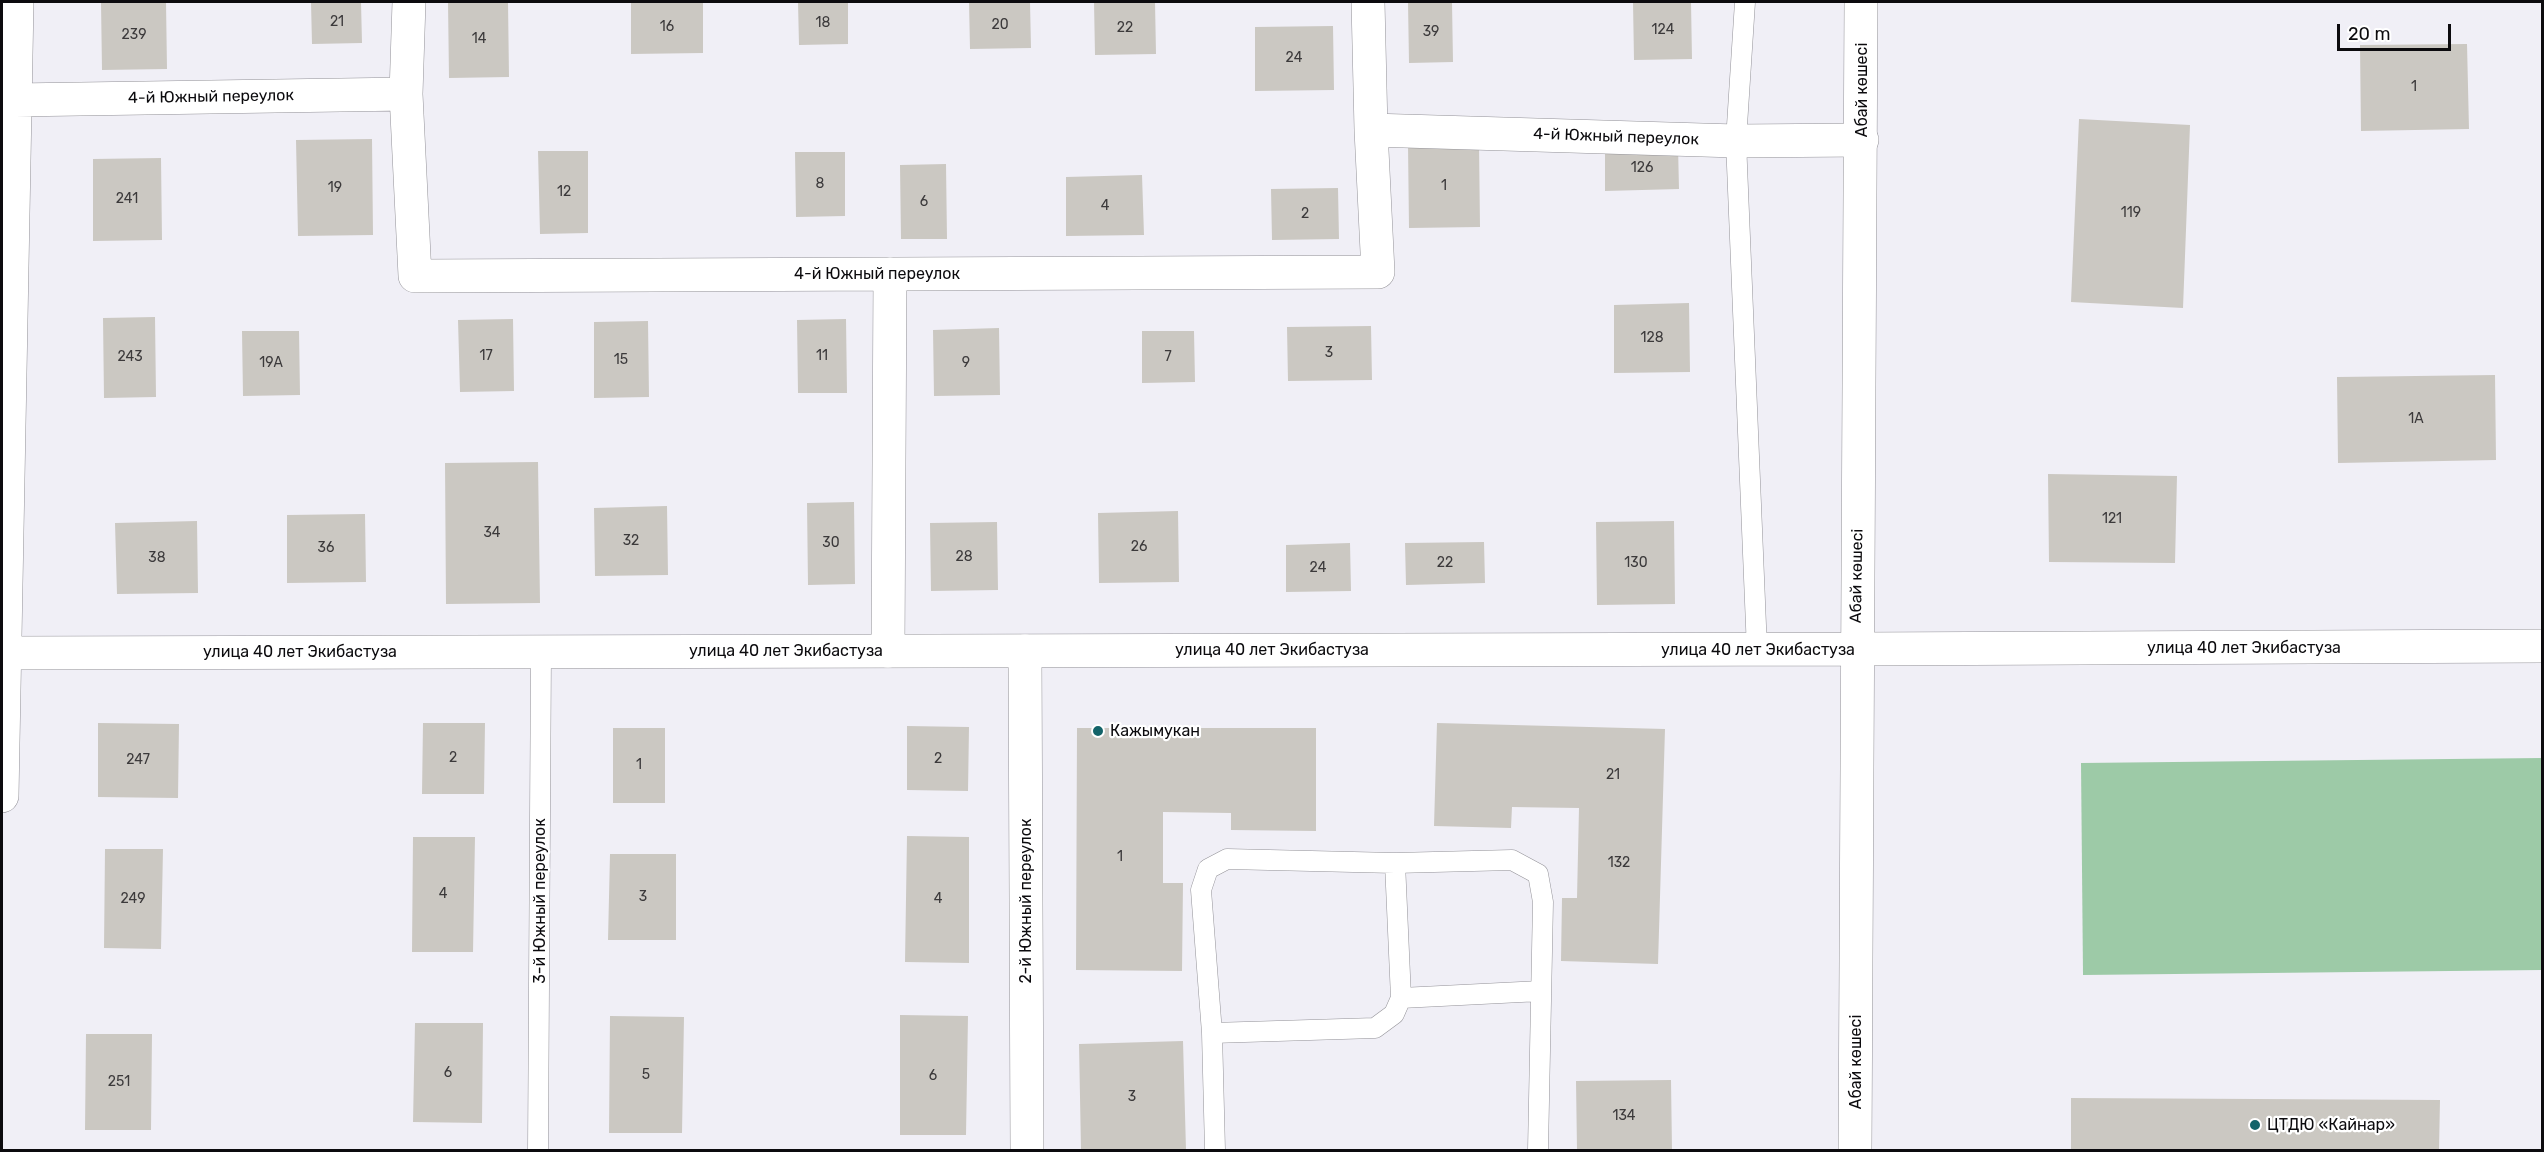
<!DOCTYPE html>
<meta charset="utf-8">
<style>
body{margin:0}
#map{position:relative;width:2544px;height:1152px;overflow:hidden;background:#f0eff6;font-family:Rubik,sans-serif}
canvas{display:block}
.frame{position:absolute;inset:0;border:3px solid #0c0b0e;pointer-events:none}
.scale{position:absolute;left:2337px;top:24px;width:114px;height:27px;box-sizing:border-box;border:3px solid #0c0b0e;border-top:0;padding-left:8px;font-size:18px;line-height:21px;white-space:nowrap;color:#0c0b0e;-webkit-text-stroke:4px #fff;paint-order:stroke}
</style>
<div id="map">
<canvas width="2544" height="1152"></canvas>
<div class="frame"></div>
<div class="scale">20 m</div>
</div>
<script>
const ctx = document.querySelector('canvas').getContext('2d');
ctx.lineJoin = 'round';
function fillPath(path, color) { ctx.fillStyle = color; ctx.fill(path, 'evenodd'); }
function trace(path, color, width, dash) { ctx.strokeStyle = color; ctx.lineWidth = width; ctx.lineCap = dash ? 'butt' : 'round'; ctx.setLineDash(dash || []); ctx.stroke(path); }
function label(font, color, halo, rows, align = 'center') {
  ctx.font = font + ' Rubik,sans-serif'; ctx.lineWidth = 4.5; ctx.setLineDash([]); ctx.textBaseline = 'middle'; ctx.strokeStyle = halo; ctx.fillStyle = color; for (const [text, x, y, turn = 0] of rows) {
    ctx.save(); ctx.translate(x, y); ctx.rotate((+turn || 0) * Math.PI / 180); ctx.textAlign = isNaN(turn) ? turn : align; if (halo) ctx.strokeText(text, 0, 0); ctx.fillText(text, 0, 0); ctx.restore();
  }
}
fillPath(new Path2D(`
 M2542 758V970L2083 975 2081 763Z`), '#9dcaa7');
fillPath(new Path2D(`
 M101 2H166L167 69 102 70Z
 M311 2H361L362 43 312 44Z
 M448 2H508L509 77 449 78Z
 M631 2H703V53L631 54Z
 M798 2H848V44L799 45Z
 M969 2H1030L1031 48 970 49Z
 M1094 2H1155L1156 54 1095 55Z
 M1408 2H1452L1453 62 1409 63Z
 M1633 2H1691L1692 59 1634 60Z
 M1333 26 1334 90 1255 91V27Z
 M2467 44 2469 129 2361 131 2360 45Z
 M2079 119 2190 125 2183 308 2071 302Z
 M372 139 373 235 298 236 296 140Z
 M1479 144 1480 227 1409 228 1408 145Z
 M1678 146 1679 189 1605 191V147Z
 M538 151H588V233L540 234Z
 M795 152H845V216L796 217Z
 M161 158 162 240 93 241V159Z
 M946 164 947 239H901L900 165Z
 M1142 175 1144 235 1066 236V177Z
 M1338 188 1339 239 1272 240 1271 189Z
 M1689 303 1690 372 1614 373V305Z
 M155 317 156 397 104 398 103 318Z
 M513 319 514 391 460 392 458 320Z
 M846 319 847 393H798L797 320Z
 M648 321 649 397 594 398V322Z
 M1371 326 1372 380 1288 381 1287 327Z
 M999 328 1000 395 934 396 933 330Z
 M242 331H299L300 395 243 396Z
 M1142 331H1194L1195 382 1142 383Z
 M2495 375 2496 460 2338 463 2337 377Z
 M538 462 540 603 446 604 445 463Z
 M2048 474 2177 476 2175 563 2049 562Z
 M854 502 855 584 808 585 807 503Z
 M667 506 668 575 595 576 594 508Z
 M1178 511 1179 582 1099 583 1098 513Z
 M365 514 366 582 287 583V515Z
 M197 521 198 593 117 594 115 523Z
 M1674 521 1675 604 1597 605 1596 522Z
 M997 522 998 590 931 591 930 523Z
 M1484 542 1485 583 1406 585 1405 543Z
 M1350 543 1351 591 1286 592V545Z
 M98 723 179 724 178 798 98 797Z
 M423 723H485L484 794H422Z
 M1437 723 1665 729 1658 964 1561 961 1562 898H1577L1579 808 1512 807 1511 828 1434 826Z
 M907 726 969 727 968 791 907 790Z
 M613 728H665V803H613Z
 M1077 728H1316V831L1231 830V813L1163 812V883H1183L1182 971 1076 970Z
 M907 836 969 837V963L905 962Z
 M413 837H475L473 952H412Z
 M105 849H163L161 949 104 948Z
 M610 854H676V940H608Z
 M900 1015 968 1016 966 1135H900Z
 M610 1016 684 1017 682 1133H609Z
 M415 1023H483L482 1123 413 1122Z
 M86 1034H152L151 1130H85Z
 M1183 1041 1186 1150H1081L1079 1044Z
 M1671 1080 1672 1150H1577L1576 1081Z
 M2071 1098 2440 1100 2439 1150H2071Z`), '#cbc8c2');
const service = new Path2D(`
 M1745 2 1736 141 1757 650
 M1401 998 1541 991
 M1212 1033 1375 1028 1394 1014 1401 998 1395 863
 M538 1150 541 652
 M1215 1150 1212 1033 1201 890 1208 869 1227 859 1395 863 1512 860 1538 874 1543 902 1538 1150`);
const minor = new Path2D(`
 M1368 2 1371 130
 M406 94 409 2
 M15 100 406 94 415 276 1378 272 1371 130 1736 141 1862 140
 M1856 649 2542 646
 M888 651 890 274
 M1025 651 1027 1150
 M2 796 17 2`);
const tertiary = new Path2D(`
 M2 653 1856 649
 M1855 1150 1861 2`);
trace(service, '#939298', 21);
trace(minor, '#939298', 34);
trace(tertiary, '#939298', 34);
trace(service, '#fff', 20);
trace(minor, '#fff', 33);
trace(tertiary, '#fff', 33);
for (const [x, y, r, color] of [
 [1098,731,6,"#136369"],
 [2255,1125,6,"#136369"]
]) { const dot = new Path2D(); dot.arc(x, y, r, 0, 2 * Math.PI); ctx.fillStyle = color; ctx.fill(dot); trace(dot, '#fff', 2); }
label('14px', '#3c3a3b', null, [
 ["21",337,22],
 ["18",823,23],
 ["20",1000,25],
 ["16",667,27],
 ["22",1125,28],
 ["124",1663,30],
 ["39",1431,32],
 ["239",134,35],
 ["14",479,39],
 ["24",1294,58],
 ["1",2414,87],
 ["126",1642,168],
 ["8",820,184],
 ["1",1444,186],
 ["19",335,188],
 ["12",564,192],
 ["241",127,199],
 ["6",924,202],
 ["4",1105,206],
 ["119",2131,213],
 ["2",1305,214],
 ["128",1652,338],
 ["3",1329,353],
 ["17",486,356],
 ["11",822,356],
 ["243",130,357],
 ["7",1168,357],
 ["15",621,360],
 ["19А",271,363],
 ["9",966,363],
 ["1А",2416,419],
 ["121",2112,519],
 ["34",492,533],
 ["32",631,541],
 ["30",831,543],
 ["26",1139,547],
 ["36",326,548],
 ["28",964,557],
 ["38",157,558],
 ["22",1445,563],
 ["130",1636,563],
 ["24",1318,568],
 ["2",453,758],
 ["2",938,759],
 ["247",138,760],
 ["1",639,765],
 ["21",1613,775],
 ["1",1120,857],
 ["132",1619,863],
 ["4",443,894],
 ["3",643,897],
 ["249",133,899],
 ["4",938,899],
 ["6",448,1073],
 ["5",646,1075],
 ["6",933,1076],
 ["251",119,1082],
 ["3",1132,1097],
 ["134",1624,1116]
]);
label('16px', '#0c0b0e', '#fff', [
 ["Абай көшесі",1862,90,-90],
 ["4-й Южный переулок",211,97,-1],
 ["4-й Южный переулок",1616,137,2],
 ["4-й Южный переулок",877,274],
 ["Абай көшесі",1857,576,-89],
 ["улица 40 лет Экибастуза",2244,648],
 ["улица 40 лет Экибастуза",1272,650],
 ["улица 40 лет Экибастуза",1758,650],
 ["улица 40 лет Экибастуза",786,651],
 ["улица 40 лет Экибастуза",300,652],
 ["3-й Южный переулок",540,901,-90],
 ["2-й Южный переулок",1026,901,-90],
 ["Абай көшесі",1856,1062,-90]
]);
label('16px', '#0c0b0e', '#fff', [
 ["Кажымукан",1110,731],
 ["ЦТДЮ «Кайнар»",2267,1125]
], 'left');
</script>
